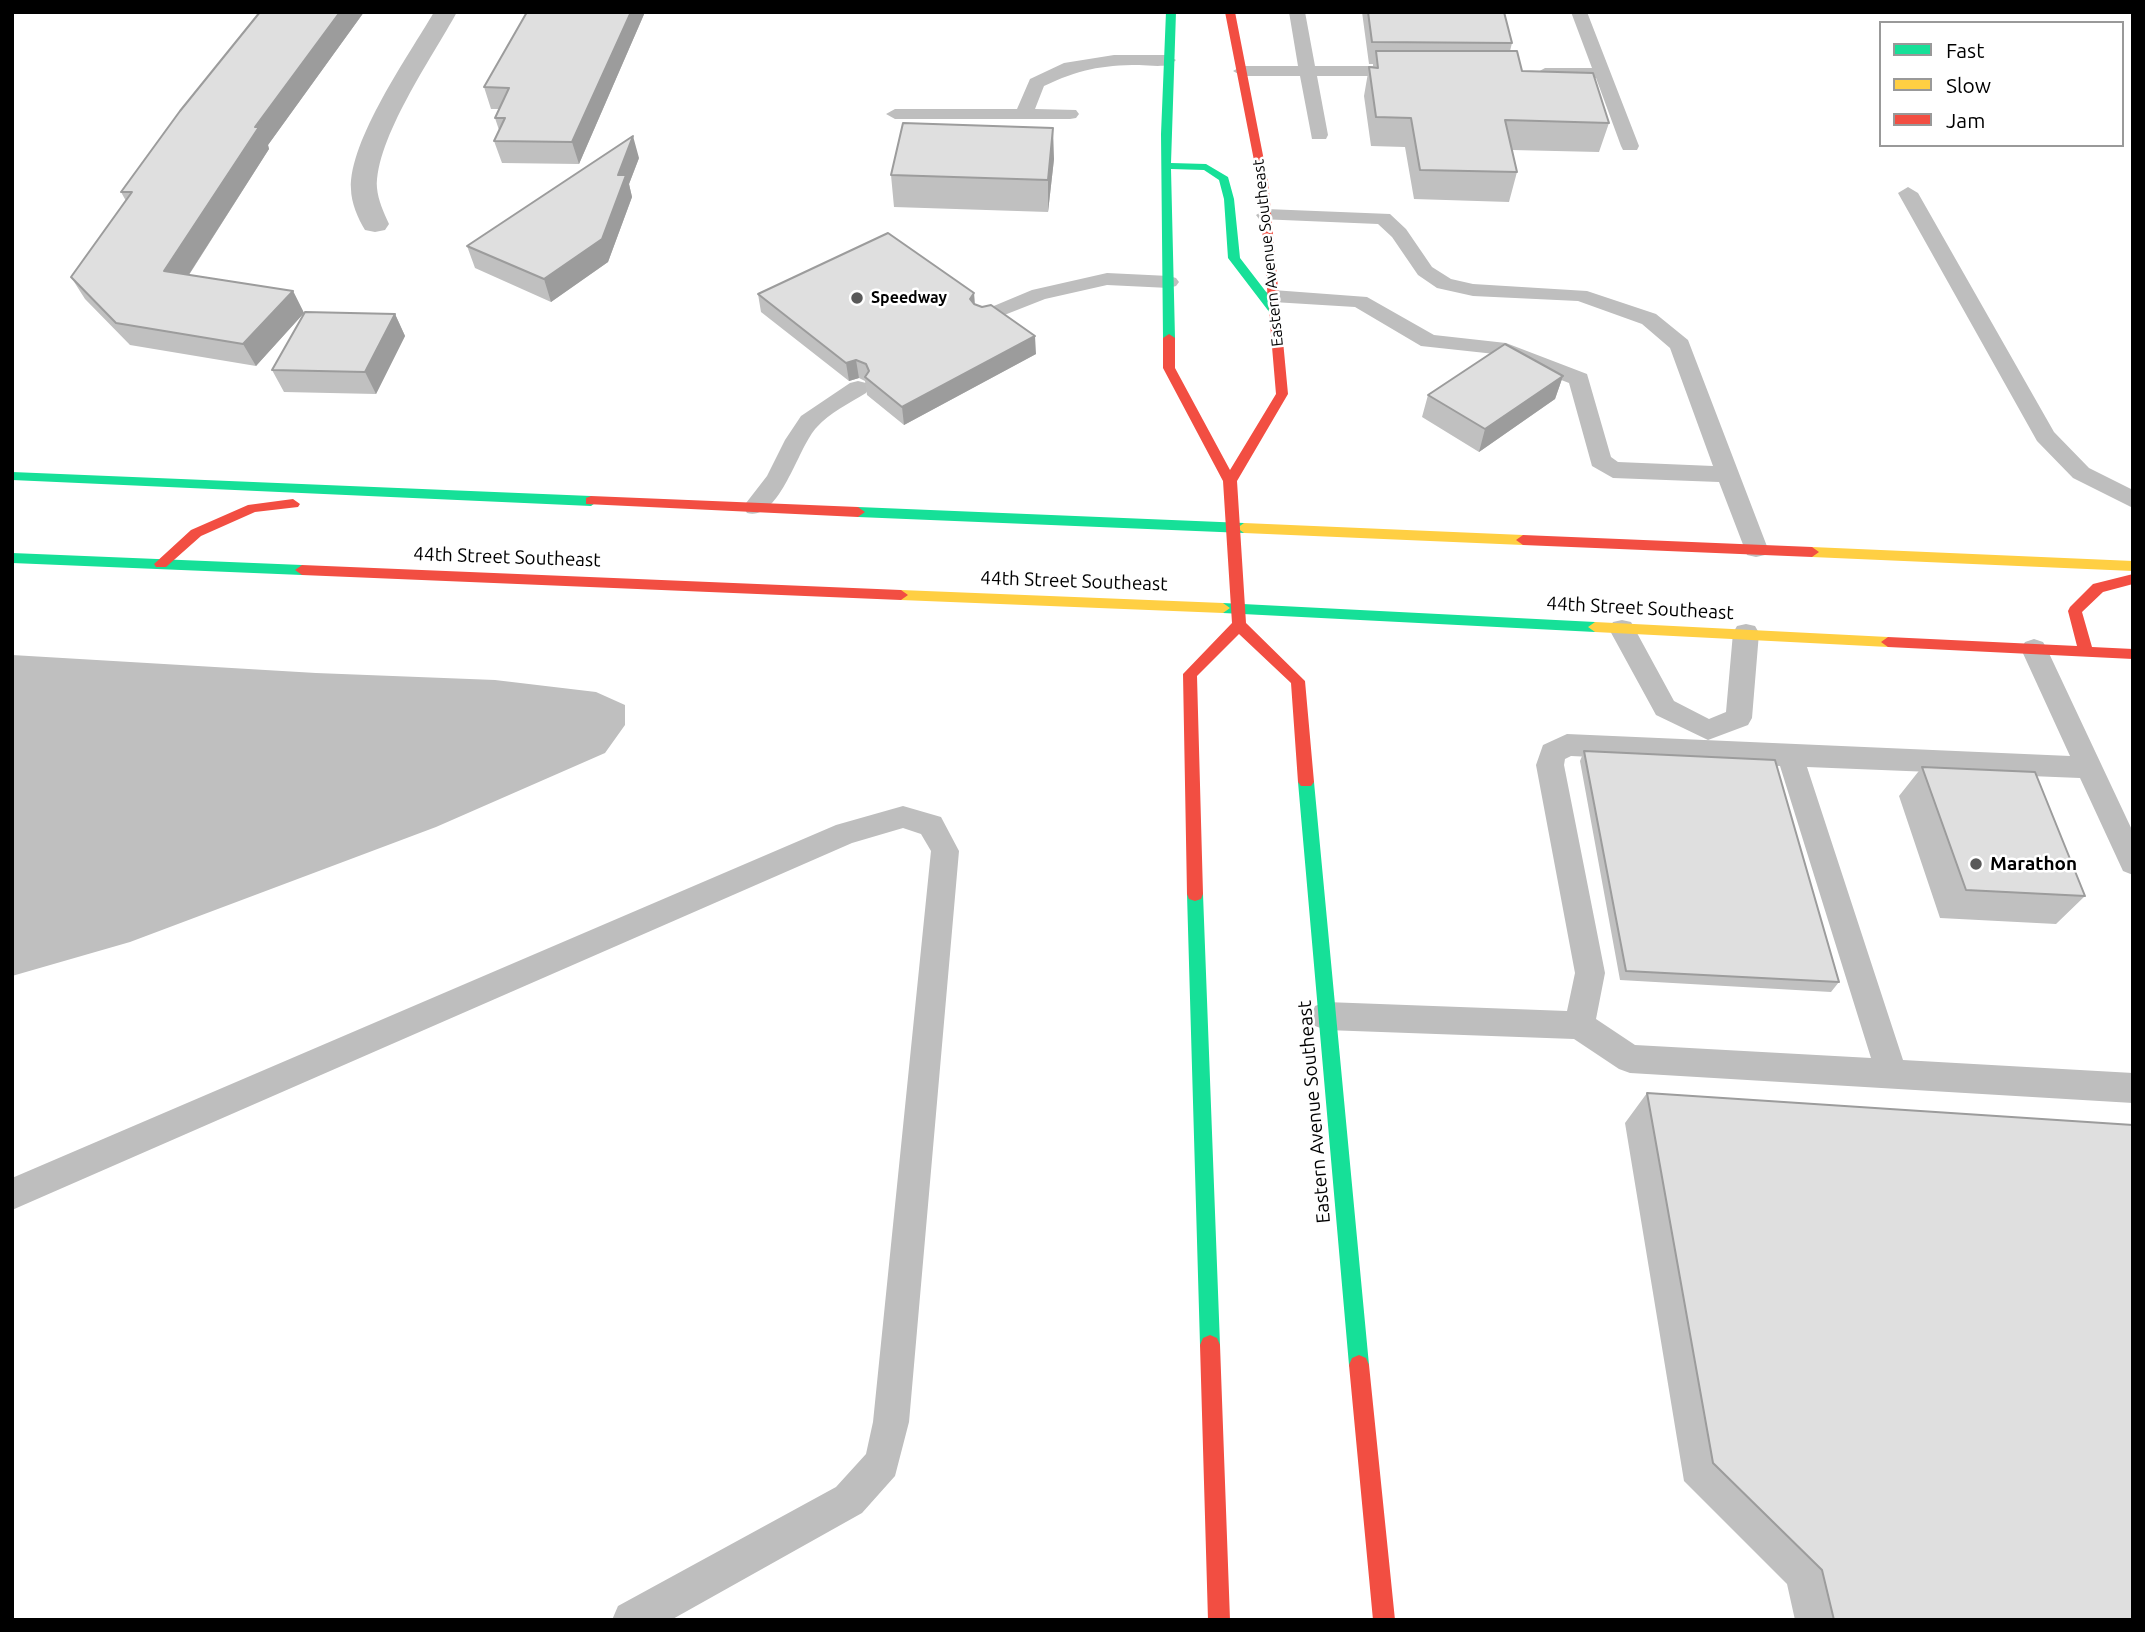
<!DOCTYPE html>
<style>
body{margin:0}
#map{position:relative;width:2145px;height:1632px;overflow:hidden;background:#fff;font-family:Ubuntu,sans-serif}
canvas{display:block}
.frame{position:absolute;inset:0;border:14px solid #000;pointer-events:none}
.legend{position:absolute;left:1879px;top:21px;width:245px;height:126px;box-sizing:border-box;background:#fff;border:2px solid #999;margin:0;padding:9px 12px;list-style:none;font-size:21px;color:#000}
.legend li{display:flex;align-items:center;gap:14px;height:35px}
.legend b{width:35px;border:2px solid #999}
</style>
<div id="map">
<canvas width="2145" height="1632"></canvas>
<div class="frame"></div>
<ul class="legend">
<li><b style="height:9px;background:#16e098"></b>Fast</li>
<li><b style="height:9px;background:#ffcf43"></b>Slow</li>
<li><b style="height:9px;background:#f24e42"></b>Jam</li>
</ul>
</div>
<script>
const ctx = document.querySelector('canvas').getContext('2d');
ctx.lineJoin = 'round';
function fillPath(path, color) { ctx.fillStyle = color; ctx.fill(path, 'evenodd'); }
function trace(path, color, width, dash) { ctx.strokeStyle = color; ctx.lineWidth = width; ctx.lineCap = dash ? 'butt' : 'round'; ctx.setLineDash(dash || []); ctx.stroke(path); }
function label(font, color, halo, rows, align = 'center') {
  ctx.font = font + ' Ubuntu,sans-serif'; ctx.lineWidth = 5; ctx.setLineDash([]); ctx.textBaseline = 'middle'; ctx.strokeStyle = halo; ctx.fillStyle = color; for (const [text, x, y, turn = 0] of rows) {
    ctx.save(); ctx.translate(x, y); ctx.rotate((+turn || 0) * Math.PI / 180); ctx.textAlign = isNaN(turn) ? turn : align; if (halo) ctx.strokeText(text, 0, 0); ctx.fillText(text, 0, 0); ctx.restore();
  }
}
fillPath(new Path2D(`
 M12 655 316 673 495 680 596 692 625 705V725L605 753 436 827 130 942 12 976Z`), '#bfbfbf');
fillPath(new Path2D(`
 M1289 12H1305L1315 66H1406L1415 71 1406 76H1317L1328 135 1326 139H1312L1300 76H1242L1233 71 1242 66H1298Z
 M1571 12H1587L1639 146 1637 150H1623L1621 146 1596 78H1545L1536 73 1545 68H1592Z
 M1114 55H1167L1176 60C1168 69 1151 65 1139 65 1101 65 1078 70 1044 86L1035 109 1076 110 1079 114 1076 118 1070 119H895L886 114 895 109H1017L1030 79 1064 63Z
 M1908 187 1918 193 2054 432 2089 468 2133 490V508L2073 478 2037 441 1898 193Z
 M1266 209 1390 214 1406 229 1432 267 1451 279 1473 284 1587 291 1656 314 1688 340 1768 549 1765 555 1756 557 1747 555 1719 482 1613 478 1592 466 1569 383 1495 354 1421 346 1355 307 1273 302 1266 300 1263 296 1266 292 1273 290 1367 297 1434 335 1506 343 1587 374 1611 457 1618 462 1713 466 1670 348 1642 324 1578 301 1473 296 1437 288 1418 275 1392 237 1378 224 1259 219 1256 215Z
 M1107 273 1169 276 1176 278 1179 282 1176 286 1169 288 1107 285 1045 299 984 323 977 321 974 317 977 313 1032 290Z
 M858 381 866 383 869 388 866 393C850 403 829 413 817 427 798 446 780 522 747 513L743 507 767 476 785 440 801 416 850 383Z
 M1622 620 1631 622 1674 701 1709 719 1726 712 1733 633 1737 626 1746 624 1755 626 1759 633 1752 718 1748 725 1708 740 1656 715 1609 629 1613 622Z
 M2034 639 2043 642 2047 649 2133 832V875L2123 871 2080 778 1807 767 1903 1060 2133 1073V1103L1630 1073 1619 1069 1574 1039 1326 1030 1315 1026 1311 1016 1315 1006 1326 1002 1567 1011 1575 973 1536 765 1543 745 1567 734 2070 756 2021 649 2025 642ZM1571 756 1780 766 1871 1058 1635 1045 1596 1019 1605 973 1564 765 1565 759Z
 M903 806 941 817 959 851 909 1422 895 1476 862 1513 671 1620H612L618 1606 836 1487 866 1454 873 1422 931 851 921 834 903 828 852 843 12 1210V1178L836 825Z`), '#bebebe');
fillPath(new Path2D(`
 M434 12H457C433 56 375 139 377 188 378 200 384 213 389 224L385 230 375 232 365 230C358 219 351 202 351 189 349 140 409 55 434 12Z`), '#bebebe');
fillPath(new Path2D(`
 M1166 12H1176L1171 163 1206 164 1228 177 1234 199 1240 258 1280 310 1274 314 1270 313 1228 258 1224 199 1219 180 1204 170 1171 169 1175 338 1169 342 1163 338 1161 134Z
 M12 472 591 496 598 501 591 506 12 480Z
 M858 507 1244 523 1251 528 1244 533 858 517 851 512Z
 M12 553 302 565 309 570 302 575 12 563Z
 M1223 603 1595 622 1602 627 1595 632 1223 613 1216 608Z
 M1306 776 1311 778 1314 782 1369 1365 1366 1372 1359 1375 1352 1372 1349 1365 1298 782 1301 778Z
 M1195 887 1201 889 1203 894 1220 1345 1217 1352 1210 1355 1203 1352 1200 1345 1187 894 1189 889Z`), '#16e098');
fillPath(new Path2D(`
 M1244 523 1523 535 1530 540 1523 545 1244 533 1237 528Z
 M1812 547 2133 561V571L1812 557 1805 552Z
 M901 590 1223 603 1230 608 1223 613 901 600 894 595Z
 M1595 622 1888 637 1895 642 1888 647 1595 632 1588 627Z`), '#ffcf43');
fillPath(new Path2D(`
 M1225 12H1235L1268 181 1288 394 1237 481 1246 623 1305 681 1314 782 1311 786H1301L1298 782 1291 683 1239 634 1197 676 1203 894 1201 899 1195 901 1189 899 1187 894 1183 674 1232 623 1223 481 1163 368V338L1169 334 1175 338V368L1230 470 1276 394 1258 181Z
 M591 496 858 507 865 512 858 517 586 504V498Z
 M293 499 300 504 298 507 255 512 201 536 166 567H156L154 564 191 530 248 505Z
 M1523 535 1812 547 1819 552 1812 557 1523 545 1516 540Z
 M302 565 901 590 908 595 901 600 302 575 295 570Z
 M2133 574V584L2103 592 2082 612 2092 647 2133 649V659L1888 647 1881 642 1888 637 2077 646 2068 611 2070 607 2093 584Z
 M1210 1335 1217 1338 1220 1345 1230 1620H1208L1200 1345 1203 1338Z
 M1359 1355 1366 1358 1369 1365 1395 1620H1373L1349 1365 1352 1358Z`), '#f24e42');
fillPath(new Path2D(`
 M260 12H364L268 145 269 149 189 275 293 291 304 313 256 366 130 345 85 299 71 277 126 201 121 192Z
 M527 12H645L579 164 502 163 494 141 499 130 495 118 499 109H491L484 87Z
 M1362 12H1504L1512 43 1510 51 1522 71 1609 123 1599 152 1512 150 1517 172 1509 202 1414 199 1405 147 1371 146 1364 96 1369 67H1373V64H1369Z
 M639 158 629 184 632 197 608 262 551 302 475 268 467 246Z
 M1054 159 1048 212 894 207 891 175Z
 M974 293 975 305 1036 354 904 425 867 395 865 381 859 378 849 381 761 312 758 294Z
 M395 314 405 336 376 394 284 392 272 370Z
 M1563 376 1555 399 1479 452 1422 417 1428 395Z
 M1584 751 1839 982 1831 992 1620 980 1580 761Z
 M1922 767 2085 896 2056 924 1940 918 1899 796Z
 M1647 1093 2133 1620H1795L1787 1584 1684 1481 1625 1123Z`), '#c0c0c0');
fillPath(new Path2D(`
 M340 12H364L268 145 269 149 177 293 164 271 255 127Z
 M631 12H645L579 164 572 142Z
 M1053 128 1054 159 1048 212V180Z
 M633 136 639 158 629 184 632 197 608 262 551 302 544 279 618 175Z
 M293 291 304 313 256 366 243 344Z
 M974 293 975 311 970 299Z
 M395 314 405 336 376 394 365 372Z
 M1035 336 1036 354 904 425 902 407Z
 M856 360 859 378 849 381 846 363Z
 M1563 376 1555 399 1479 452 1485 429Z`), '#9c9c9c');
const building = new Path2D(`
 M260 12H340L255 127H259L164 271 293 291 243 344 116 323 71 277 132 192H121L180 111Z
 M527 12H631L572 142 494 141 505 118H495L509 88 484 87Z
 M1368 12H1504L1512 43 1372 42Z
 M1376 51H1517L1522 71 1593 73 1609 123 1505 120 1517 172 1420 170 1411 118 1376 117 1369 67 1378 68Z
 M903 123 1053 128 1048 180 891 175Z
 M633 136 618 175H626L602 239 544 279 467 246Z
 M888 233 974 293 970 299 974 304 982 307 991 305 1035 336 902 407 865 377 869 371 866 364 856 360 846 363 758 294Z
 M305 312 395 314 365 372 272 370Z
 M1505 344 1563 376 1485 429 1428 395Z
 M1584 751 1775 760 1839 982 1626 971Z
 M1922 767 2035 772 2085 896 1966 890Z
 M1647 1093 2133 1125V1620H1834L1822 1570 1713 1463Z`);
fillPath(building, '#dfdfdf');
trace(building, '#9c9c9c', 2);
for (const [x, y, r, color] of [
 [857,298,7,"#595959"],
 [1976,864,7,"#595959"]
]) { const dot = new Path2D(); dot.arc(x, y, r, 0, 2 * Math.PI); ctx.fillStyle = color; ctx.fill(dot); trace(dot, '#fff', 2.5); }
label('16px', '#000', '#fff', [
 ["Eastern Avenue Southeast",1268,253,-96]
]);
label('bold 16px', '#000', '#fff', [
 ["Speedway",871,298]
], 'left');
label('19px', '#000', '#fff', [
 ["44th Street Southeast",507,557,2],
 ["44th Street Southeast",1074,581,2],
 ["44th Street Southeast",1640,608,3],
 ["Eastern Avenue Southeast",1314,1112,-95]
]);
label('bold 19px', '#000', '#fff', [
 ["Marathon",1990,864]
], 'left');
</script>
